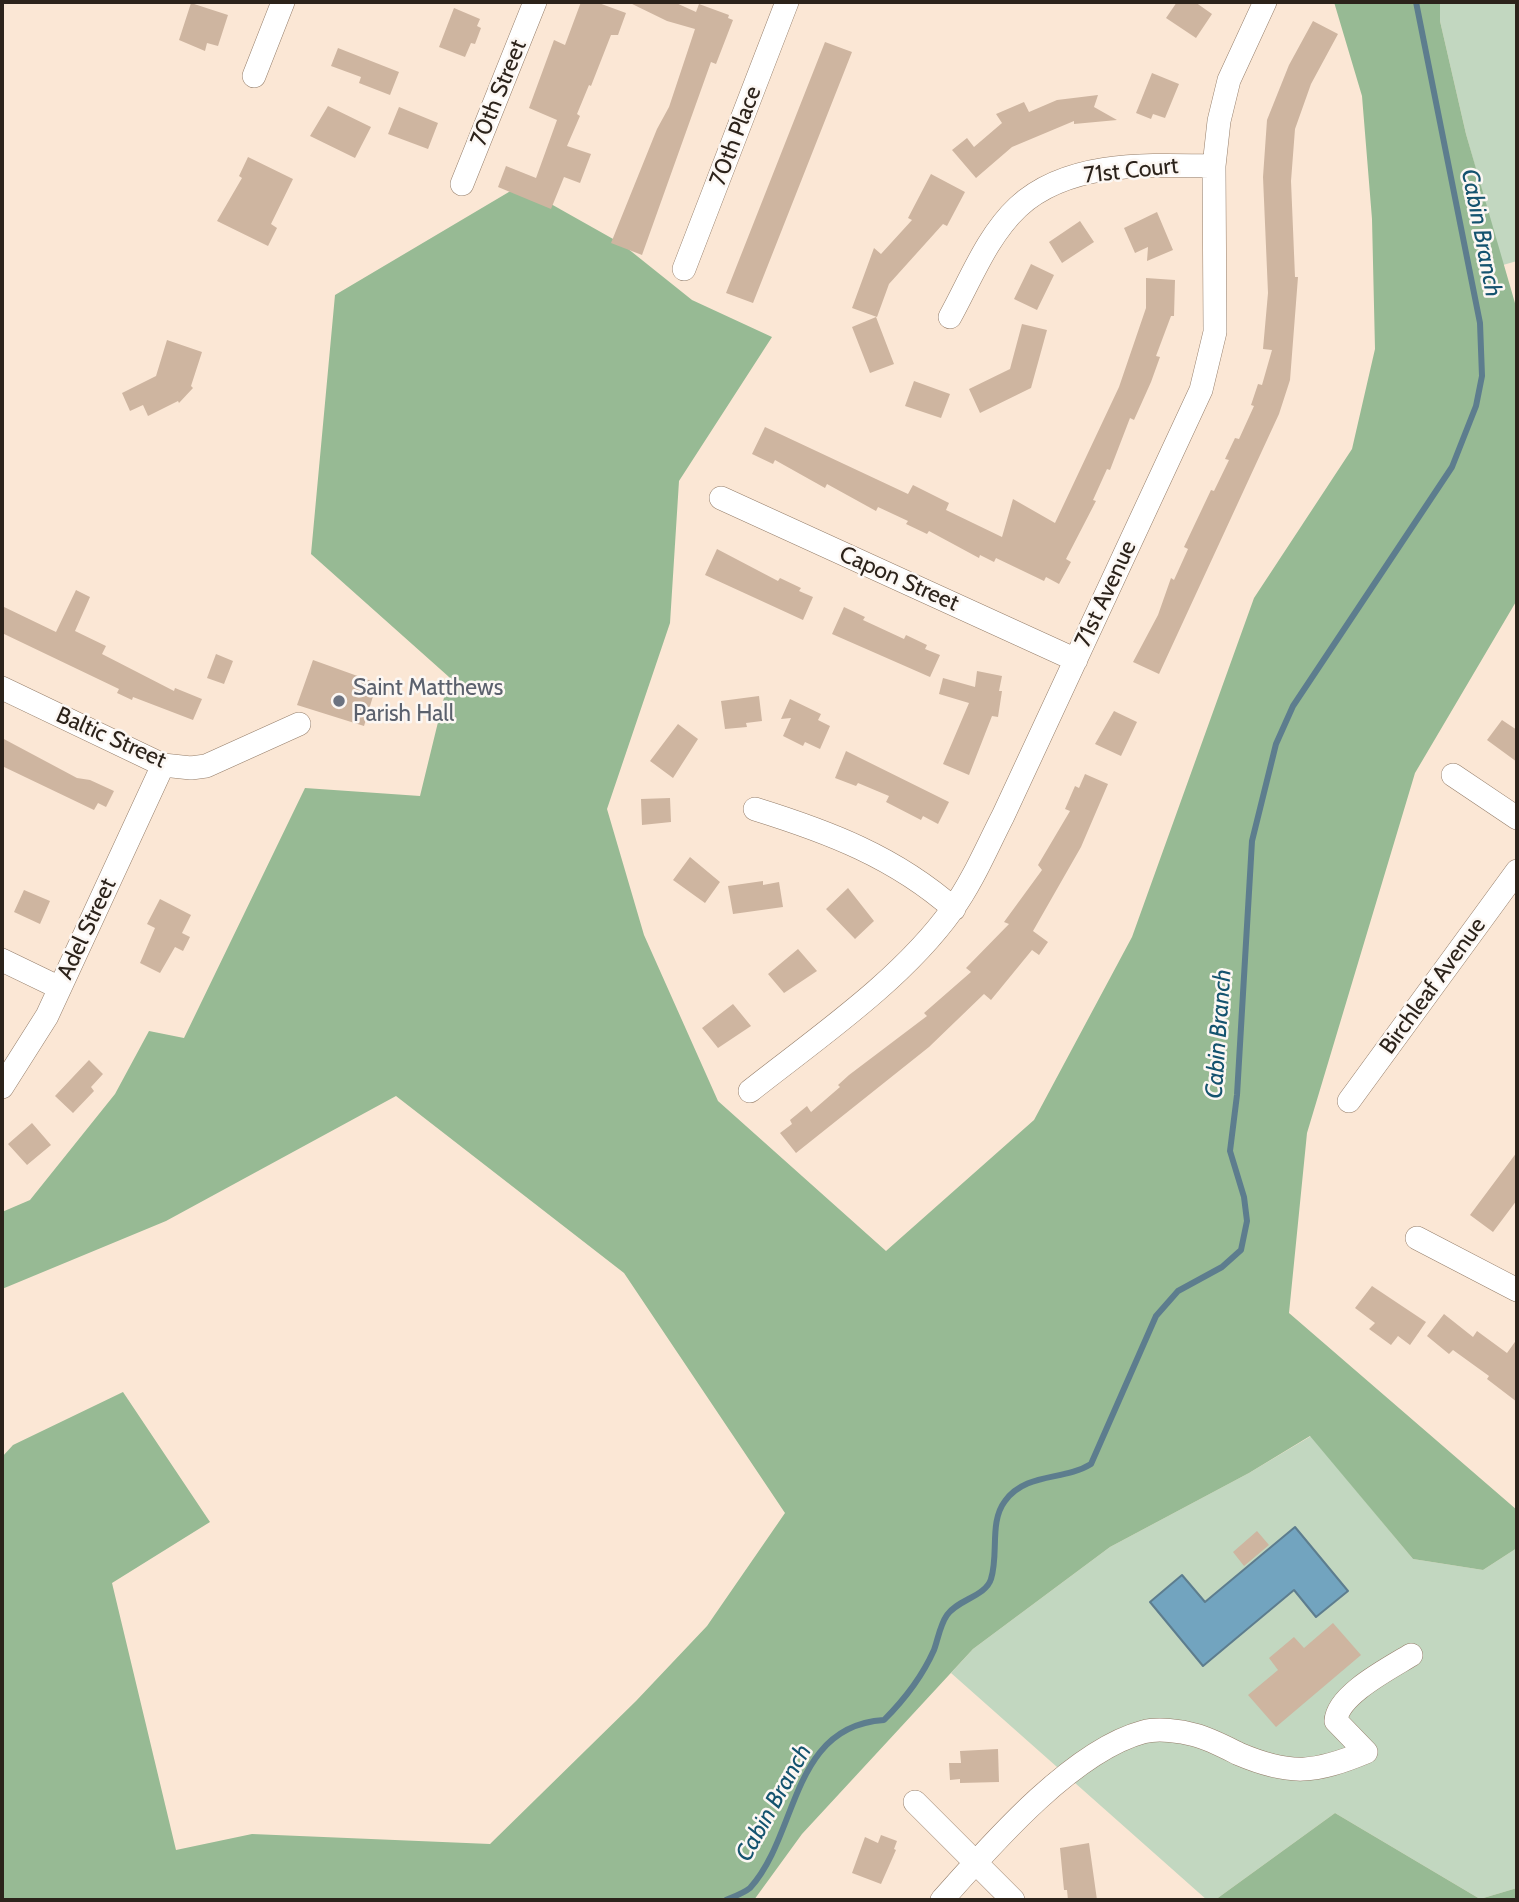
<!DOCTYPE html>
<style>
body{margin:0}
#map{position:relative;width:1519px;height:1902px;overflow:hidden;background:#fbe7d5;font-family:Cabin,sans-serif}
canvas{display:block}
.frame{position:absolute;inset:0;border:4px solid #2c231b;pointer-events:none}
</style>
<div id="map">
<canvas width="1519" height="1902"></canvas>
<div class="frame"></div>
</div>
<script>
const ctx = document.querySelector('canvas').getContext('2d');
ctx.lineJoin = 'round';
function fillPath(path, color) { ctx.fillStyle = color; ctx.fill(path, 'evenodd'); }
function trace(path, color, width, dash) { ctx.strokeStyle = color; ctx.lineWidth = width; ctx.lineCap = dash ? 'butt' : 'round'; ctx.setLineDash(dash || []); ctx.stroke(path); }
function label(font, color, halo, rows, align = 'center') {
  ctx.font = font + ' Cabin,sans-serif'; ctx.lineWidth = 5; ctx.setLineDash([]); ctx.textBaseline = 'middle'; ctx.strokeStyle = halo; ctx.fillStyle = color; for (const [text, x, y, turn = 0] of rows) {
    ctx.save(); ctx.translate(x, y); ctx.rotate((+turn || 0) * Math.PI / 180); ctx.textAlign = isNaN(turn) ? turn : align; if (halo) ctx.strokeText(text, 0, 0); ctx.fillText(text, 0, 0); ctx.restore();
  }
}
fillPath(new Path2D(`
 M1440 2H1517V261L1503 265 1466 134 1440 21Z
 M1311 1436 1413 1559 1483 1570 1517 1548V1888L1480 1899 1335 1813 1215 1900H1207L951 1673 973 1649 1110 1547 1249 1473Z`), '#c2d7c0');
fillPath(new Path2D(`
 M1334 2H1440V21L1466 134 1517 310V600L1415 773 1307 1133 1289 1313 1517 1510V1548L1483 1570 1413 1559 1310 1436 1249 1473 1110 1547 973 1649 802 1834 754 1900H2V1457L13 1445 123 1392 210 1522 112 1583 176 1850 252 1834 490 1844 636 1701 707 1626 785 1513 624 1273 396 1096 166 1221 2 1289V1212L30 1200 115 1094 149 1031 184 1038 305 788 420 796 449 677 311 554 335 295 519 186 622 244 692 300 772 337 679 481 670 623 607 809 644 935 718 1101 886 1251 1034 1120 1132 937 1254 598 1352 449 1375 349 1372 219 1362 96Z
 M1335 1813 1480 1899 1517 1888V1900H1215Z`), '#97ba94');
const water = new Path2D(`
 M1295 1527 1348 1591 1316 1617 1294 1590 1203 1666 1150 1602 1182 1575 1205 1602Z`);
fillPath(water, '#72a4bf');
trace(water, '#5d7d8e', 2);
trace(new Path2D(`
 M726 1900C733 1897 744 1893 750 1888 799 1834 790 1726 884 1720 905 1699 922 1677 934 1650 938 1639 940 1625 947 1615 957 1600 986 1596 991 1579 999 1554 989 1522 1005 1501 1026 1472 1064 1481 1091 1464L1156 1316 1178 1291 1222 1267 1241 1250 1247 1221 1244 1197 1230 1151 1237 1095 1252 841 1276 744 1293 706 1452 467 1476 406 1482 376 1480 323 1416 2`), '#5d7d8e', 6);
fillPath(new Path2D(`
 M581 2H596L626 13 618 35H611L591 86 589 85 577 114 580 116 567 146 591 154 580 183 564 177 551 209 498 187 506 166 536 178 557 120 529 108 554 40 565 45Z
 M628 2H674L696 12 699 4 729 15 728 18 733 20 716 64 711 62 642 255 611 243 657 129 669 107 695 29 667 21Z
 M1177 2H1195L1212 14 1196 38 1166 18Z
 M191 3 228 15 218 46 207 43 205 51 179 40Z
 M454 8 480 19 477 26 481 28 475 44 471 43 465 57 439 47Z
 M1313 21 1338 34 1311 84 1295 129 1291 181 1295 277H1298L1290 380 1279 414 1159 674 1133 662 1158 615 1171 578 1174 580 1188 549 1184 547 1211 490 1214 491 1229 460 1225 459 1235 438 1239 439 1254 406 1251 405 1258 384 1262 385 1272 350 1263 349 1268 293 1263 177 1267 120 1289 65Z
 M825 42 852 52 753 303 726 293Z
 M338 48 399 72 390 95 359 83 361 77 331 66Z
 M1152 73 1179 84 1165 118 1153 114 1151 119 1136 113Z
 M1098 95 1094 107 1117 120 1074 124V121L1012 147 976 178 952 150 967 138 974 147 1002 123 996 114 1024 102 1029 112 1057 100Z
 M328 106 371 127 355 158 310 136Z
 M399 107 438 123 428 149 388 134Z
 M248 157 293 179 271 224 277 228 268 246 217 221 242 178 239 176Z
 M931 174 965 192 947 226 943 224 889 284 877 317 852 308 874 248 881 254 912 220 908 218Z
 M1157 212 1173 250 1147 261 1148 247 1135 253 1124 228Z
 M1080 221 1094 242 1062 263 1049 242Z
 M1031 264 1054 275 1037 310 1014 299Z
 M1146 278 1175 280 1174 316H1171L1156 356 1160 357 1151 382 1134 420 1130 418 1110 470 1107 469 1093 500 1096 501 1066 559 1071 562 1059 584 1046 577 1044 581 996 558 994 562 980 555 979 558 929 531 927 534 906 524 908 521 878 507 876 511 827 484 825 488 775 460 773 464 752 454 765 427 908 494 913 485 949 503 946 510 1002 537 1013 499 1055 523 1119 387 1146 308Z
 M876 317 894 364 870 373 852 327Z
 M1022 324 1047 330 1031 388 980 413 969 389 1010 369Z
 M167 340 202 352 191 386 193 388 179 403 178 401 148 416 143 405 130 411 122 393 156 376Z
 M914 381 950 394 941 418 905 406Z
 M717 549 778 581 780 578 801 588 799 591 813 597 803 620 705 575Z
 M76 590 90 597 75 631 106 646 102 654 174 691 175 688 202 699 193 720 133 697 132 700 117 693 119 689 2 633V606L56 632Z
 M844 607 865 617 863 620 904 639 906 635 927 645 925 649 940 655 930 677 832 634Z
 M216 654 233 661 224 684 207 678Z
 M313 660 377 683 364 726 297 705Z
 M977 671 1002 676 999 691H1002L998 717 992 716 969 775 943 764 969 703 939 694 943 678 975 687Z
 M759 696 762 721 746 723 747 727 725 729 721 701Z
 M790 699 821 714 818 720 830 726 820 749 805 742 803 746 783 736 791 718 781 719Z
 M1114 711 1137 722 1121 756 1095 744Z
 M1502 720 1517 730V762L1487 740Z
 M678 724 698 739 673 778 650 761Z
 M2 738 77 778 90 780 114 791 106 807 98 803 94 810 2 766Z
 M846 751 949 802 938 824 923 816 921 820 886 802 889 796 858 783 856 786 835 778Z
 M1085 774 1108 784 1081 847 1033 931 1048 942 1039 955 1032 950 991 1000 984 994 929 1047 796 1153 780 1133 792 1124 790 1120 807 1106 811 1112 840 1087 838 1085 849 1075 927 1016 924 1013 971 972 966 968 1009 924 1004 922 1042 870 1038 865 1070 811 1065 809 1075 786 1079 788Z
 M670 798 671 822 642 825 641 799Z
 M690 857 720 882 705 903 673 880Z
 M763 881V885L779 882 783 907 733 914 728 886Z
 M848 888 874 921 855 939 826 909Z
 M24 890 50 901 40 924 14 912Z
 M160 899 191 915 182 933 190 937 183 951 175 947 160 973 140 963 155 928 147 924Z
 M798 949 817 971 784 993 768 974Z
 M733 1004 751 1026 718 1048 702 1028Z
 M89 1060 103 1074 91 1087 94 1091 73 1113 55 1096Z
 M32 1123 51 1145 27 1165 8 1144Z
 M1517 1152V1200L1493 1232 1470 1215Z
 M1372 1286 1426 1322 1410 1345 1398 1336 1391 1345 1369 1329 1375 1323 1355 1308Z
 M1444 1314 1473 1337 1477 1331 1507 1353 1517 1339V1402L1487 1379 1489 1376 1453 1350 1449 1354 1427 1336Z
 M1257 1531 1269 1545 1244 1566 1233 1552Z
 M1333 1623 1361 1655 1276 1727 1248 1695 1278 1670 1269 1658 1294 1637 1304 1648Z
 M998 1749 999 1782 960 1783V1779L950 1780 949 1763H961L960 1751Z
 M881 1835 897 1841 894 1849 896 1850 881 1884 852 1873 865 1837 878 1843Z
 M1089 1843 1097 1900H1068L1067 1890H1064L1060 1848Z`), '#ceb5a0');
const minor = new Path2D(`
 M254 76 283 2
 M462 184 535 2
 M684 269 787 2
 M950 317C970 281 987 236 1018 207 1069 160 1150 165 1214 166
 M721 498 1076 660
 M2 688 163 765 191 768 206 766 299 724
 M1453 775 1517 818
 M755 809C829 832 895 857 954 909
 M2 960 60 988
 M2 1087 47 1016 163 765
 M750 1091C817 1038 902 980 952 910 973 881 987 847 1003 816L1201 390 1215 332 1214 166 1219 121 1229 80 1265 2
 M1349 1101 1517 871
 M1417 1238 1517 1290
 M915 1802 1013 1900
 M942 1900C990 1846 1072 1751 1143 1732 1158 1728 1181 1731 1195 1735 1210 1739 1225 1747 1239 1754 1291 1776 1315 1773 1366 1752L1336 1721C1337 1695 1390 1668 1411 1655`);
trace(minor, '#947d69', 24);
trace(minor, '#fff', 23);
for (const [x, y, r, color] of [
 [339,701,7,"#6b7280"]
]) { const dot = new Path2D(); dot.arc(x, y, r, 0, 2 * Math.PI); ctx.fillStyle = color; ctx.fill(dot); trace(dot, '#fcf7f3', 2.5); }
label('23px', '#2c231b', '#fcf7f3', [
 ["70th Street",499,93,-68],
 ["70th Place",736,136,-69],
 ["71st Court",1131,171,-6],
 ["Capon Street",899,579,24],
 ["71st Avenue",1106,594,-65],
 ["Baltic Street",111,738,24],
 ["Adel Street",87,929,-65],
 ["Birchleaf Avenue",1433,986,-54]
]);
label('23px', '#5b616d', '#fcf7f3', [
 ["Saint Matthews",353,688],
 ["Parish Hall",353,714]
], 'left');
label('italic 24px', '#14536f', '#fcf7f3', [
 ["Cabin Branch",1481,233,79],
 ["Cabin Branch",1219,1034,-86],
 ["Cabin Branch",774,1803,-61]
]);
</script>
